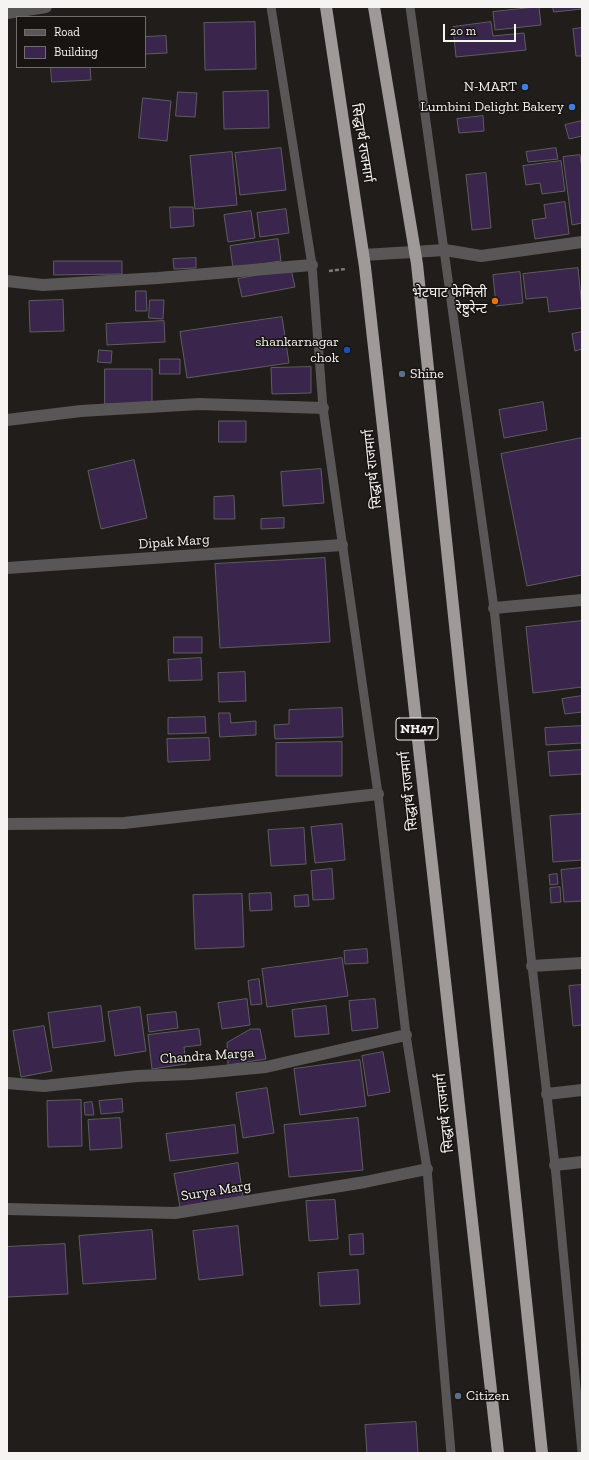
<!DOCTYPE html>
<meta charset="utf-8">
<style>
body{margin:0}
#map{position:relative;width:589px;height:1460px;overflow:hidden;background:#201d1a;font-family:"Zilla Slab",serif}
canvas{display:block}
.frame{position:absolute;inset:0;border:8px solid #f6f4f2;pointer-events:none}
.legend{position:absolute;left:16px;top:16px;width:130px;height:52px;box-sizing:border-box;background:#171411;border:1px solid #706e6b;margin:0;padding:5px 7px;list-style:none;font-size:12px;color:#f6f4f2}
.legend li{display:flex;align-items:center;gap:8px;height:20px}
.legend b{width:20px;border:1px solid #706e6b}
.scale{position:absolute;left:443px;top:24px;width:73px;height:18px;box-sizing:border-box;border:2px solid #f6f4f2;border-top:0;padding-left:5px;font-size:12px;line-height:14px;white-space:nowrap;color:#f6f4f2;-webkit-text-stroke:3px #171411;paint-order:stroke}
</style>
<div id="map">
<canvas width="589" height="1460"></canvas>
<div class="frame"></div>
<ul class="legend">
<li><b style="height:5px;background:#585656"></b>Road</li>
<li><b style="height:11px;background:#3a254c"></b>Building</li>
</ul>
<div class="scale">20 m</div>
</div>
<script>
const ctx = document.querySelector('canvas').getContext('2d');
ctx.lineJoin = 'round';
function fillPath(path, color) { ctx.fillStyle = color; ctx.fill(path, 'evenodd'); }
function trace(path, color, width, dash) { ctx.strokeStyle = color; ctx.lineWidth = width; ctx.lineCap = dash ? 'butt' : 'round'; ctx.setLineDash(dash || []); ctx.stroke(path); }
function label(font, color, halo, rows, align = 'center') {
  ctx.font = font + ' "Zilla Slab","Noto Sans Devanagari",serif'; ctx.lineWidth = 3; ctx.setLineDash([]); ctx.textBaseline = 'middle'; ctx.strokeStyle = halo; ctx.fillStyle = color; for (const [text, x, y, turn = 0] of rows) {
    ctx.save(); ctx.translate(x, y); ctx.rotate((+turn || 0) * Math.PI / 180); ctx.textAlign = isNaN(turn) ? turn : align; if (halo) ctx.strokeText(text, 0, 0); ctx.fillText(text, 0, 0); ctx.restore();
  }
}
const building = new Path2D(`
 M539 7 541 25 495 30 493 12Z
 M553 7H582V9L554 12Z
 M255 22 256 69 205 70 204 23Z
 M491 22 493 36 524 33 526 50 456 57 453 27Z
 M582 28V56H576L573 29Z
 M166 36 167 53 145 54V37Z
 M51 67H90L91 80 52 82Z
 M268 91 269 128 224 129 223 92Z
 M178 92 197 93 195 117 176 116Z
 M143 98 171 101 167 141 139 138Z
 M483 116 484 131 459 133 457 119Z
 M582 121V136L569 139 565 125Z
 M281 148 286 190 240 195 235 153Z
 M556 148 558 159 528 162 526 152Z
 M232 152 237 205 195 209 190 156Z
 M580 155 582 169V223L572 225 563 157Z
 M561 161 565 191 542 194 540 183 526 185 523 166Z
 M486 173 491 228 472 230 466 175Z
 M565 202 569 234 535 239 532 220 546 218 544 205Z
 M170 207H193L194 226 171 228Z
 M286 209 289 233 260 237 257 213Z
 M251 211 255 238 228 242 224 215Z
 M278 239 281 261 233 268 230 246Z
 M196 258V268L174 269 173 259Z
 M54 261H122V274L54 275Z
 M578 268 582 308 549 312 547 297 526 299 523 274Z
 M291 269 295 287 242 297 238 279Z
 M520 272 523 303 496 306 493 275Z
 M136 291H146L147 311H136Z
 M63 300 64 331 30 332 29 301Z
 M150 300H164L163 319 149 318Z
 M282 317 289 363 187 378 180 332Z
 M164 321 165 342 107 345 106 324Z
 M582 332V349L575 351 572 334Z
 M99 350 112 351 111 363 98 362Z
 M160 359H180V374H160Z
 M311 367V393L272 394 271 368Z
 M105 369H152V403L105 404Z
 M543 402 547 430 504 438 499 410Z
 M219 421H246V442H219Z
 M582 438V575L527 586 501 454Z
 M134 460 147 518 101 529 88 471Z
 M321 469 324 503 283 506 281 472Z
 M234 496 235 519H214V497Z
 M284 518V528L261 529V519Z
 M325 558 330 642 220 648 215 564Z
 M582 621V687L533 693 526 627Z
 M174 637H202V653H174Z
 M201 658 202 680 169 681 168 660Z
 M245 672 246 701 219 702 218 673Z
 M582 696V712L565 714 562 699Z
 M342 708 343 737 275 739 274 725 289 724V710Z
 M219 713H230L231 723 256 721V735L220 737Z
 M205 717 206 733 168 734V718Z
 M582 726V743L546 745 545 728Z
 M209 738 210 760 168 762 167 739Z
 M342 742V776H276V743Z
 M582 750V774L550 776 548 752Z
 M582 814V860L553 862 550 816Z
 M342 824 345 860 315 863 311 827Z
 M304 828 306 864 271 866 268 830Z
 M582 868V901L564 902 561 870Z
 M332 869 334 899 313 900 311 871Z
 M557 874 558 884 550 885 549 875Z
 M560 887 561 902 551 903 550 888Z
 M271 893 272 910 250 911 249 894Z
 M242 894 244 947 195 949 193 895Z
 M308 895 309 906 295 907 294 896Z
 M367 949 368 963 345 964 344 951Z
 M342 958 348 996 267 1007 262 969Z
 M259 979 262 1004 251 1005 248 981Z
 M582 985V1025L573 1026 569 986Z
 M247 999 250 1025 222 1029 218 1003Z
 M375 999 378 1028 352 1031 349 1001Z
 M101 1006 105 1041 53 1048 48 1013Z
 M326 1006 329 1034 295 1037 292 1010Z
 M140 1007 146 1051 115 1056 108 1012Z
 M176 1012 178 1028 149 1032 147 1015Z
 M44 1026 52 1071 21 1077 13 1031Z
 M199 1029 201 1045 184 1047 186 1064 152 1069 148 1035Z
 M251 1029H260L266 1059 228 1065 227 1043Z
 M383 1052 390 1092 368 1096 362 1056Z
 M360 1060 366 1106 300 1115 294 1069Z
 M267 1088 274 1133 243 1138 236 1093Z
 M122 1099 123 1112 101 1114 99 1101Z
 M81 1100 82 1146 48 1147 47 1101Z
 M92 1102 94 1115H85L84 1103Z
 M120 1118 122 1148 90 1150 88 1120Z
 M358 1118 363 1170 289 1177 284 1125Z
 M235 1125 238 1153 170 1161 166 1134Z
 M238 1163 243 1196 180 1207 174 1174Z
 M335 1200 338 1239 309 1241 306 1201Z
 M238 1226 243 1275 199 1280 193 1231Z
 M152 1230 156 1279 83 1284 79 1236Z
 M363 1234 364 1254 350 1255 349 1235Z
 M65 1244 68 1294 7 1297V1247Z
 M358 1270 360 1304 320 1306 318 1273Z
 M416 1422 418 1453H367L365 1425Z`);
fillPath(building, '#3a254c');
trace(building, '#5f5d61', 1);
trace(new Path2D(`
 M329 271 346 269`), '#7e7b79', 2.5, [4, 2]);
trace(new Path2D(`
 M271 7 312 265 323 408 378 794 406 1035 427 1169 451 1453
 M410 7 494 608 532 966 555 1165 582 1452`), '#585656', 9);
trace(new Path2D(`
 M7 13 46 7
 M7 281 43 285 158 278 312 265
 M7 420 81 411 199 404 323 408
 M7 568 342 545
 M494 608 582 600
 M7 824 124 823 378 794
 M532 966 582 963
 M7 1083 44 1086 137 1076 191 1074 266 1067 406 1035
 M547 1094 582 1090
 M555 1165 582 1162
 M7 1209 175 1213 365 1182 427 1169`), '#585656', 12);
trace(new Path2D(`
 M363 255 445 250 481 256 582 242`), '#585656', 12);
trace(new Path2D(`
 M326 7 365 267 498 1453
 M374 7 417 264 542 1453`), '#9f9999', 12);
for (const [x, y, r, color] of [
 [525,87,4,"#3f7fe0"],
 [572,107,4,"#3f7fe0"],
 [495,301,4,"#e8710a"],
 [347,350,4,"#1a4fb4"],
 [402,374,4,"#5c6f8a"],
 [458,1396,4,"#5c6f8a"]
]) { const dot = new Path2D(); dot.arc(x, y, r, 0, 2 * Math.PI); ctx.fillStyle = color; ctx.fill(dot); trace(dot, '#171411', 1.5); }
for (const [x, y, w] of [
 [417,729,42]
]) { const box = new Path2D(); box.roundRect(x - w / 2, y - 11, w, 22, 3); ctx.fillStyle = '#171411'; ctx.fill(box); trace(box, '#f6f4f2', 1); }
label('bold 13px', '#f6f4f2', null, [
 ["NH47",417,729]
]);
label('14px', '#f6f4f2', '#171411', [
 ["N-MART",517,87],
 ["Lumbini Delight Bakery",564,107],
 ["भेटघाट फेमिली",487,293],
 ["रेष्टुरेन्ट",487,309],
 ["shankarnagar",339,342],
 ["chok",339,358],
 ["Shine",410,374,"left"],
 ["Citizen",466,1396,"left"]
], 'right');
label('14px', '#f6f4f2', '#171411', [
 ["सिद्धार्थ राजमार्ग",362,143,81],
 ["सिद्धार्थ राजमार्ग",373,469,-96],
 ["Dipak Marg",174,542,-4],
 ["सिद्धार्थ राजमार्ग",409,791,-96],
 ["Chandra Marga",207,1056,-4],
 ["सिद्धार्थ राजमार्ग",445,1113,-96],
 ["Surya Marg",216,1191,-9]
]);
</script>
